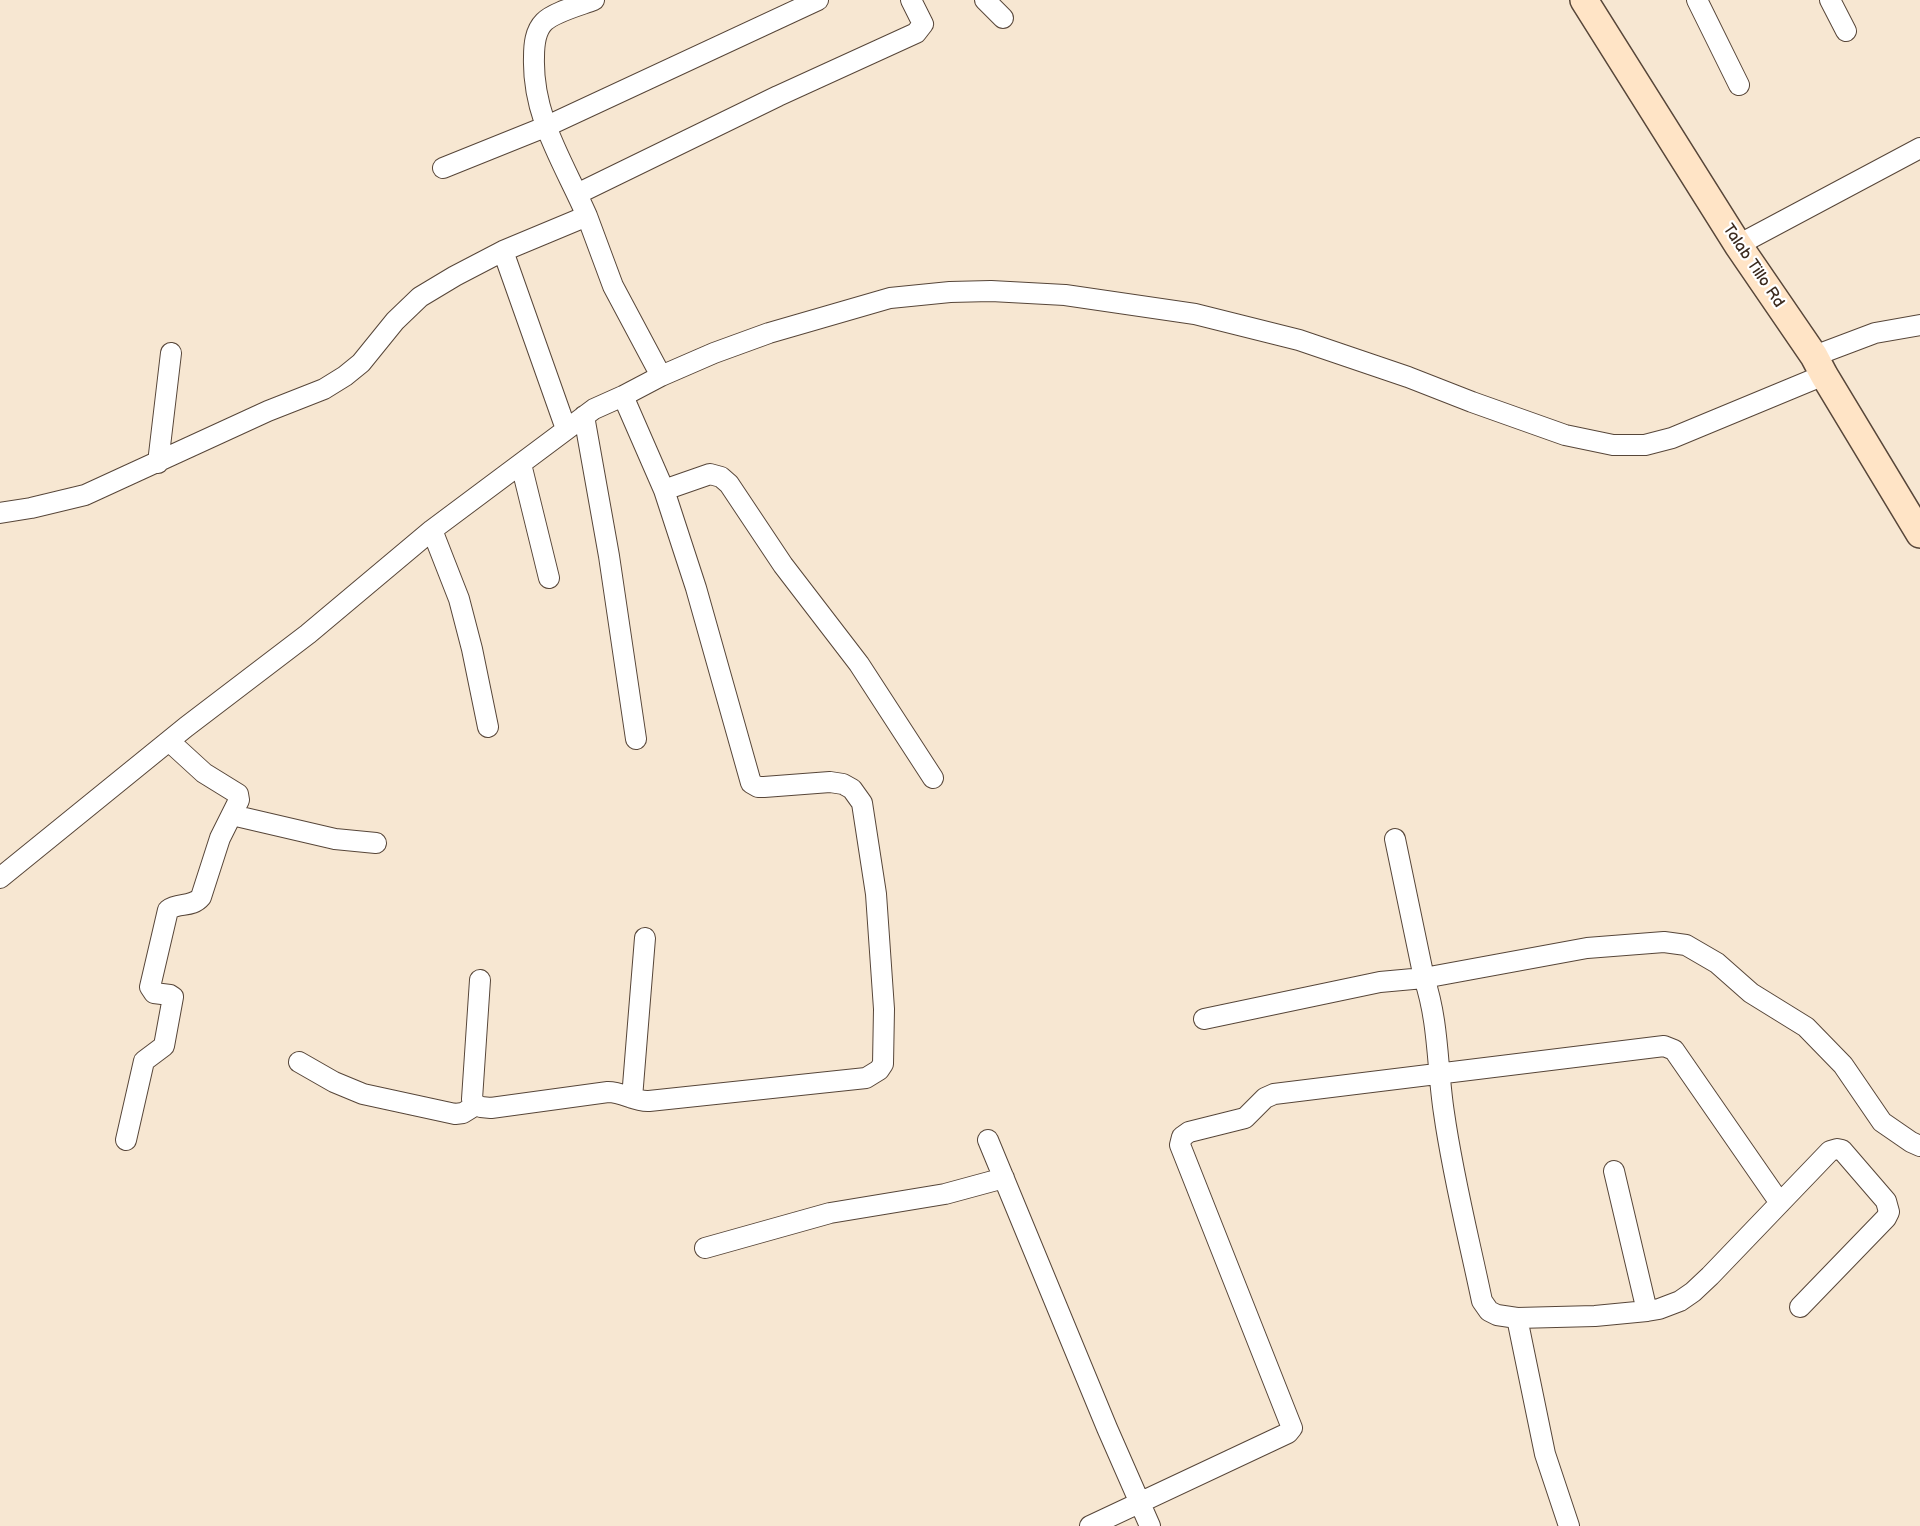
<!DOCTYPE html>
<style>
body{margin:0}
canvas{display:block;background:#f7e7d2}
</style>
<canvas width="1920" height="1526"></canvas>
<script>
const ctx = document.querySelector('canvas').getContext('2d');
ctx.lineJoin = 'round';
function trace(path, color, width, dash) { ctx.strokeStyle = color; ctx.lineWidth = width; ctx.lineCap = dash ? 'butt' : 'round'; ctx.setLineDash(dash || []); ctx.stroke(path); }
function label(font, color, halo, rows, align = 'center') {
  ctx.font = font + ' "Balsamiq Sans",sans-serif'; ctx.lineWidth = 4.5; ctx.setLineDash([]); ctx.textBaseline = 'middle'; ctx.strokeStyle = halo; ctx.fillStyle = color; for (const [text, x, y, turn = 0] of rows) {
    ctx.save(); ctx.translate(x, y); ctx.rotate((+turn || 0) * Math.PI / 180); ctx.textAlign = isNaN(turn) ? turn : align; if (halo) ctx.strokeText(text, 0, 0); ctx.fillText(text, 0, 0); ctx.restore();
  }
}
const minor = new Path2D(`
 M985 0 1003 18
 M1697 0 1739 85
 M1830 0 1846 31
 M443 168 545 127 818 0
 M577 194 778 96 916 33 923 24 911 0
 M587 216 613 286 661 376
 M1738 245 1920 148
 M503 251 566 429
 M1814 356 1875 333 1920 325
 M584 416 609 556 636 739
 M158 463 171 353
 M521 464 549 578
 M664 490 710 474 721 477 729 484 783 565 859 664 933 778
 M0 513 31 508 85 495 268 411 324 389 345 376 361 363 395 321 420 297 455 276 503 251 587 216C564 163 532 117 534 57 534 45 535 31 544 22 554 12 581 5 594 0
 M432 530 459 599 472 649 488 727
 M232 815 335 839 376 843
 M1395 839 1424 978C1439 1022 1437 1068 1444 1113 1453 1177 1469 1239 1482 1301L1489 1311 1497 1315 1517 1318 1595 1316 1647 1311 1659 1309 1680 1301 1693 1292 1710 1276 1830 1151 1837 1149 1842 1150 1886 1201 1889 1212 1886 1218 1800 1307
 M0 878 186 727 308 634 432 530 594 409 623 396 661 376 714 353 769 333 890 298 950 292 991 291 1065 295 1195 314 1299 340 1408 377 1472 402 1565 435 1613 445H1645L1672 438 1824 375
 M480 980 472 1099 473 1103 481 1107 491 1108 608 1092C623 1092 635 1102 649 1101L866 1078 879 1070 883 1064 884 1009 876 894 862 803 852 789 843 784 830 782 764 787H758L751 783 696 588 664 490 623 396
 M1204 1019 1380 982 1424 978 1587 948 1664 942 1686 945 1717 963 1751 993 1806 1027 1843 1065 1882 1122 1911 1142 1920 1146
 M299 1062 334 1082 363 1094 455 1114 463 1113 476 1105
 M632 1098 645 938
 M126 1140 144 1061 164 1046 173 997 170 995 154 993 150 987 168 910C178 902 192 908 201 897L220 838 239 800 238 794 204 773 169 741
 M988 1140 1107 1428 1150 1526
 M1614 1171 1647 1311
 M705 1248 830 1213 945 1194 1004 1178
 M1517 1318 1545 1454 1569 1526
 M1090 1526 1288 1433 1292 1428 1180 1145 1182 1137 1189 1132 1245 1118 1265 1098 1274 1094 1664 1046 1674 1050 1780 1203`);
const secondary = new Path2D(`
 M1584 0 1738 245 1814 356 1824 375 1920 534`);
trace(minor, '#574639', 22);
trace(secondary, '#574639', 30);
trace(minor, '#fff', 20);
trace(secondary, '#ffe4c6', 27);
label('16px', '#3b2a1e', '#fff', [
 ["Talab Tillo Rd",1753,266,56]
]);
</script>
